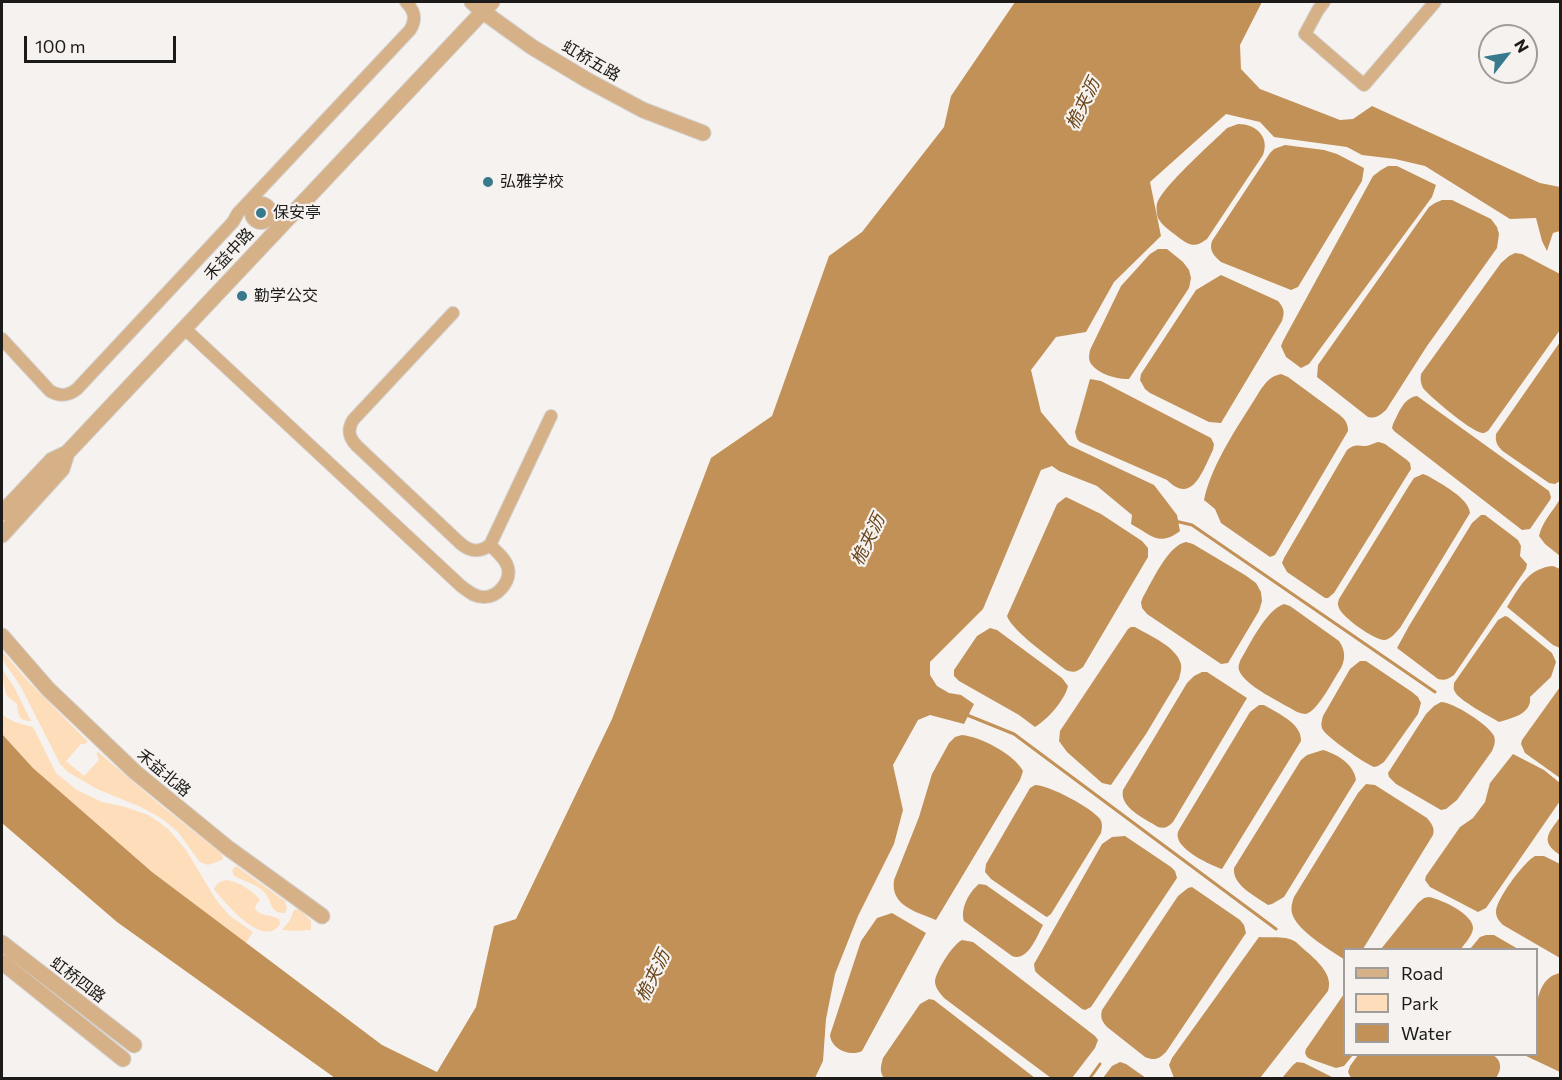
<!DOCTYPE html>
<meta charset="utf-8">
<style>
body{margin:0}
#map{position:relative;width:1562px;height:1080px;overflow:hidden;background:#f6f2ef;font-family:Commissioner,sans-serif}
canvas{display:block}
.frame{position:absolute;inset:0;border:3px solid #1c1b19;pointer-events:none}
.legend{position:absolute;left:1343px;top:948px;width:195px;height:108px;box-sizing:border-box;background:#f6f2ef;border:2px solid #9f9c99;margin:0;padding:8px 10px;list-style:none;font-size:18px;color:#1c1b19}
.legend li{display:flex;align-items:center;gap:12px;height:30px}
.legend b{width:30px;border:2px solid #9f9c99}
.north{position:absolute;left:1478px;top:24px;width:60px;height:60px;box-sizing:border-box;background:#f6f2ef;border:2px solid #9f9c99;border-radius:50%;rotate:59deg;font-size:16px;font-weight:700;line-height:24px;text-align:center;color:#1c1b19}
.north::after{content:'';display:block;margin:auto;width:21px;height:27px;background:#38798c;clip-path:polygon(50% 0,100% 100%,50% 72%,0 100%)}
.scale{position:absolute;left:24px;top:36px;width:152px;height:27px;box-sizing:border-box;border:3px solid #1c1b19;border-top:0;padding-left:8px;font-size:18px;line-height:21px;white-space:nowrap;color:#1c1b19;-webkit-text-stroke:4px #f6f2ef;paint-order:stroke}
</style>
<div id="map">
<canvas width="1562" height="1080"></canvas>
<div class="frame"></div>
<ul class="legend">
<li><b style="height:8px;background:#d6b188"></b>Road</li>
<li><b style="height:16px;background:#fdddba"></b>Park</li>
<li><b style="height:16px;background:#c29158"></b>Water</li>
</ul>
<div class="north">N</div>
<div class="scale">100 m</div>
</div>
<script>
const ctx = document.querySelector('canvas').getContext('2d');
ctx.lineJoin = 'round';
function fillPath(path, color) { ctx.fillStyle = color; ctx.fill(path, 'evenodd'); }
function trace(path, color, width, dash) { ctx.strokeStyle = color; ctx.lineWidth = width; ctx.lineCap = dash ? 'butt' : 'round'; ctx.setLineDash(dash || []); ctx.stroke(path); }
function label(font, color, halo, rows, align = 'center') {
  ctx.font = font + ' Commissioner,"Noto Sans SC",sans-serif'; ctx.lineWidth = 4.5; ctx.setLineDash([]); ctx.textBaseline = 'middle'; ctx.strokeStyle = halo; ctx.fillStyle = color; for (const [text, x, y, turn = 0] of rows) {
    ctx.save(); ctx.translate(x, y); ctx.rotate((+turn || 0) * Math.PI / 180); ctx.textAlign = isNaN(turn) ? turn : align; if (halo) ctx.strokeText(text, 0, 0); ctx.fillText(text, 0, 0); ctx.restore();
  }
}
fillPath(new Path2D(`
 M2 651 28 681 88 742 85 744H81L66 761 84 776 99 760 97 756V751L158 803 221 853 223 858 222 860 208 865 200 862 178 832 161 818 141 807 97 789 68 772 60 764 21 687 2 659Z
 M2 669 15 689 31 721C19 721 18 715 17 704 14 701 8 698 6 694 5 691 2 672 2 669Z
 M2 714C11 722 21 724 33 727L56 773 77 790 102 802 125 807 148 815 159 822 169 830 186 850 213 895 221 906 230 916 253 932 246 943 152 872 33 768 2 734Z
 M236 866 285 901 287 908 285 913C269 913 273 903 265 893 259 885 244 881 234 876L232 870Z
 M227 880C239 882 253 891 260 900L256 905 255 909C261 917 271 914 279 919L280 924C264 950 224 902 214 889 217 883 220 881 227 880Z
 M299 909 311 921V930L296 931 282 930 290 920 294 910Z`), '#fdddba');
fillPath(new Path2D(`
 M1015 2H1262L1240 45 1241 69 1260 89 1340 120 1353 119 1372 106 1540 183 1560 187V231L1553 233 1547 251 1542 241 1536 218 1510 219 1425 166 1395 159 1362 155 1347 147 1274 137 1260 122 1226 114 1150 182 1161 236 1114 282 1086 332 1056 337 1031 370 1041 412 1069 445 1154 485 1177 515 1180 531C1159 547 1151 535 1131 524L1132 515 1097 486 1059 471 1052 466 1041 470 983 609 930 662V675L937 686 949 693 961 695 974 704 964 724 930 715 918 720 893 765 903 810 894 844 858 916 835 974 826 1019 823 1061 815 1078H335L117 922 2 823V734L33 768 152 872 382 1045 437 1072 476 1007 494 926 516 919 612 719 711 458 772 416 829 256 862 232 944 127 951 96Z
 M1238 124C1256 124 1270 137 1263 155L1207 239C1195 248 1190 246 1178 237 1171 231 1162 226 1158 218 1157 215 1156 207 1157 204 1161 188 1213 142 1227 128Z
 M1285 145 1324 150 1337 154 1364 168 1362 181 1298 287 1291 290 1221 262C1213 255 1209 250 1212 241L1270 153 1274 149Z
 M1388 166H1397L1436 185 1432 197 1309 364 1301 368 1286 357 1281 346 1283 341 1373 176 1381 170Z
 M1442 200H1452L1491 219 1497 227 1499 234 1497 248 1427 346 1386 410C1380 415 1376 419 1368 417L1317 377 1318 365 1429 207 1435 203Z
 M1158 249H1167L1183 262 1189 270 1191 278 1189 288 1129 379C1118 380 1099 374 1092 365 1088 360 1089 356 1090 350L1121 286 1150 254Z
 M1515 253 1522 254 1560 274V330L1488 431C1484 433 1484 434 1479 432 1469 429 1430 397 1423 388 1421 384 1420 380 1421 374L1501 263 1509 256Z
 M1221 275 1278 301C1284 308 1285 312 1282 321L1221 423 1209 422 1150 393 1145 389 1140 380 1141 374 1196 290Z
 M1560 342V481L1555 484 1549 483 1504 452C1498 447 1495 443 1496 434Z
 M1281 374 1288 377 1337 413C1344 418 1348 422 1348 431L1275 555 1270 557 1221 523 1215 509 1204 500C1212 462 1241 422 1261 389 1267 381 1271 376 1281 374Z
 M1090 379 1101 381 1211 438 1214 444 1213 450C1203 469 1193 506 1167 480L1080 442 1077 439 1075 432Z
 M1417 396 1549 491 1551 497 1550 500 1530 529 1522 530 1394 431 1392 428 1393 424C1399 413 1403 398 1417 396Z
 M1379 442 1385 444 1407 460 1410 463 1411 469 1334 593 1328 598H1325L1287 572 1282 563 1284 558 1347 450C1357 442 1360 448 1370 445 1373 444 1376 442 1379 442Z
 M1423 474 1428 476C1441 484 1469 498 1470 513L1400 628C1396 632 1391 639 1385 640 1375 641 1342 617 1339 608 1337 603 1338 603 1339 599L1410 484 1414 478Z
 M1066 497 1101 514 1142 541 1148 548V557L1083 667C1077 672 1073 673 1066 670 1052 659 1012 631 1007 616L1057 504Z
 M1560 499V556L1545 544 1539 536C1542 522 1553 511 1560 499Z
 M1481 515H1485L1518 540 1521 546 1520 556 1527 564 1526 569 1454 675C1448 679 1445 681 1438 679L1397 648 1409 626 1472 523Z
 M1186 542 1193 544 1245 575 1256 583 1261 592 1262 601 1259 611 1228 663 1221 664 1147 614 1142 608 1141 602 1143 597C1152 582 1168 545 1186 542Z
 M1553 566 1560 569V648L1553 645 1507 607C1519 588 1528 568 1553 566Z
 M1284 604 1290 606 1339 641C1345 650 1346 658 1341 668 1334 678 1318 711 1306 714 1303 714 1301 713 1297 712 1283 703 1244 686 1239 670 1238 666 1239 665 1240 661 1250 644 1266 610 1284 604Z
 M1505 616 1508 617 1552 653 1556 662 1551 677 1530 697C1532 714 1512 718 1499 722 1489 716 1460 701 1455 692 1453 688 1454 688 1454 683L1498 620Z
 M1131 627H1135C1150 636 1176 646 1181 664 1182 669 1180 674 1179 679L1146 734 1111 785 1102 783 1067 752 1059 741 1060 731 1128 629Z
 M990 628 997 630 1062 678 1068 686C1065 700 1047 720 1035 727L1019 715 959 681 954 676V670L977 636Z
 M1360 661H1366L1412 692 1418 697 1421 703 1418 714 1384 762 1378 766 1374 767C1364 763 1328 738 1323 730 1320 725 1322 721 1323 716L1350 669Z
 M1202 672H1207L1247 698 1173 822C1168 827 1165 829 1158 827 1146 819 1119 808 1123 790L1187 683 1194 676Z
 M1560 687V778L1525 753 1521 744 1522 740Z
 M1441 702C1453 702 1489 725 1494 736 1496 742 1494 746 1492 751L1457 800 1446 809 1441 810 1396 784 1389 777 1388 773 1426 714 1434 706Z
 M1259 705H1264C1277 713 1302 723 1301 741L1222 869C1210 865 1181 851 1178 838 1177 833 1178 832 1180 828L1250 712Z
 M962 735C981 737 1014 754 1023 771L1020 780 936 920C917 912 890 906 894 880L919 817 932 774 949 743 955 737Z
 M1323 750C1337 754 1354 764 1356 780L1284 897 1272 904 1268 905C1255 896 1232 885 1234 868L1301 760 1307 755Z
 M1513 754 1544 770 1560 783V801L1486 908 1478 912 1430 887 1425 880 1426 876 1460 827 1473 818 1485 802 1490 783Z
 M1366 784 1375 785 1427 818C1432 824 1435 828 1433 835L1363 949 1344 950V959L1342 958C1327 948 1300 932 1293 916 1290 909 1292 903 1294 897L1358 793Z
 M1035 785C1049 785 1092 808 1100 819 1103 824 1102 828 1101 833L1051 914 1047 917 1045 916 991 879 985 872 986 864 1030 788Z
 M1560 817V855C1539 841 1549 833 1560 817Z
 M1125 836 1171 867 1175 871 1177 878 1091 1007 1085 1010 1082 1009 1040 976 1035 971 1034 964 1102 844 1112 837Z
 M1535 856H1544L1560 864V958L1503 925C1499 921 1496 917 1496 912 1496 899 1524 862 1535 856Z
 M979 884 986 885 1043 925C1037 936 1028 962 1012 956L964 921C960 909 969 892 979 884Z
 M1192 887 1240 920 1244 925 1246 933 1166 1052C1159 1059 1155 1061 1145 1057L1107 1027C1102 1021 1100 1018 1102 1010L1178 896 1188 888Z
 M1429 897C1441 899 1475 915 1473 929 1472 936 1465 943 1461 949H1381L1418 903 1424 898Z
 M892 913 926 933 862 1051C850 1057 831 1049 830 1035L861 941 877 918Z
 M1486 935H1494L1518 949H1470L1480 937Z
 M1259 937C1271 938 1286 935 1296 942 1309 955 1335 971 1328 991L1260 1078H1174L1169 1065 1172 1058Z
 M962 940 973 942 1095 1036 1098 1040 1095 1048 1072 1078H1051L944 998C940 993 935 988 935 981 936 971 953 944 962 940Z
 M1560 973V1072L1524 1055 1536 1054C1536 1031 1529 979 1560 973Z
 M1344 994V1054L1353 1055 1344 1066 1336 1068 1310 1059 1307 1057 1305 1053 1306 1049Z
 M929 999 934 1000 1035 1078H884C879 1071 881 1066 883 1058L920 1004Z
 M1358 1055H1493C1502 1061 1502 1069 1496 1078H1351L1348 1072 1350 1066Z
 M1120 1062 1126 1064 1146 1078H1103L1112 1066Z
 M1297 1062 1304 1063 1334 1078H1282L1293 1065Z`), '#c29158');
trace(new Path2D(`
 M1175 521 1192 525 1435 692
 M967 715 1014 734 1276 929
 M1090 1078 1100 1064`), '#c29158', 3);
const minor = new Path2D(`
 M1324 2 1318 10 1305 34 1364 85 1435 2
 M251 213a10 10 0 1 1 20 0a10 10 0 1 1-20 0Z
 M453 313 353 420C347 430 349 438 357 446L460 543C470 552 479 553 490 545L551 416
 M184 328 461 586C468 591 474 597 483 597 497 598 511 582 508 568 506 559 496 551 490 545
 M2 339 50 391C60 397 68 396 77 389L233 222 238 213 410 30C417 19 414 10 406 2`);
const tertiary = new Path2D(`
 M472 2 482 11 532 47 587 80 643 110 703 133
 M2 513 52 460 67 453 492 2
 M2 535 62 469 67 453
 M2 636 48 689 135 772 228 848 322 916
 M2 943 134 1045
 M2 962 123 1059`);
trace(minor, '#d3d0cd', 14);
trace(tertiary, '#d3d0cd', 17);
trace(minor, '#d6b188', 12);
trace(tertiary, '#d6b188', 15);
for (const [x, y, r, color] of [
 [488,182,6,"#38798c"],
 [261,213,6,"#38798c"],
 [242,296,6,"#38798c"]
]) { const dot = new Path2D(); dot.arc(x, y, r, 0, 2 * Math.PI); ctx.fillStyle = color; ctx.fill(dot); trace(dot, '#f6f2ef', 2); }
label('16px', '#1c1b19', '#f6f2ef', [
 ["虹桥五路",591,61,30],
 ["禾益中路",229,254,-47],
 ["禾益北路",164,773,40],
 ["虹桥四路",78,980,37]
]);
label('16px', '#1c1b19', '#f6f2ef', [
 ["弘雅学校",500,182],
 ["保安亭",273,213],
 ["勤学公交",254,296]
], 'left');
label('italic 18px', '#69461b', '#f6f2ef', [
 ["桅夹沥",1083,104,-64],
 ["桅夹沥",868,540,-64],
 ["桅夹沥",653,976,-64]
]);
</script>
